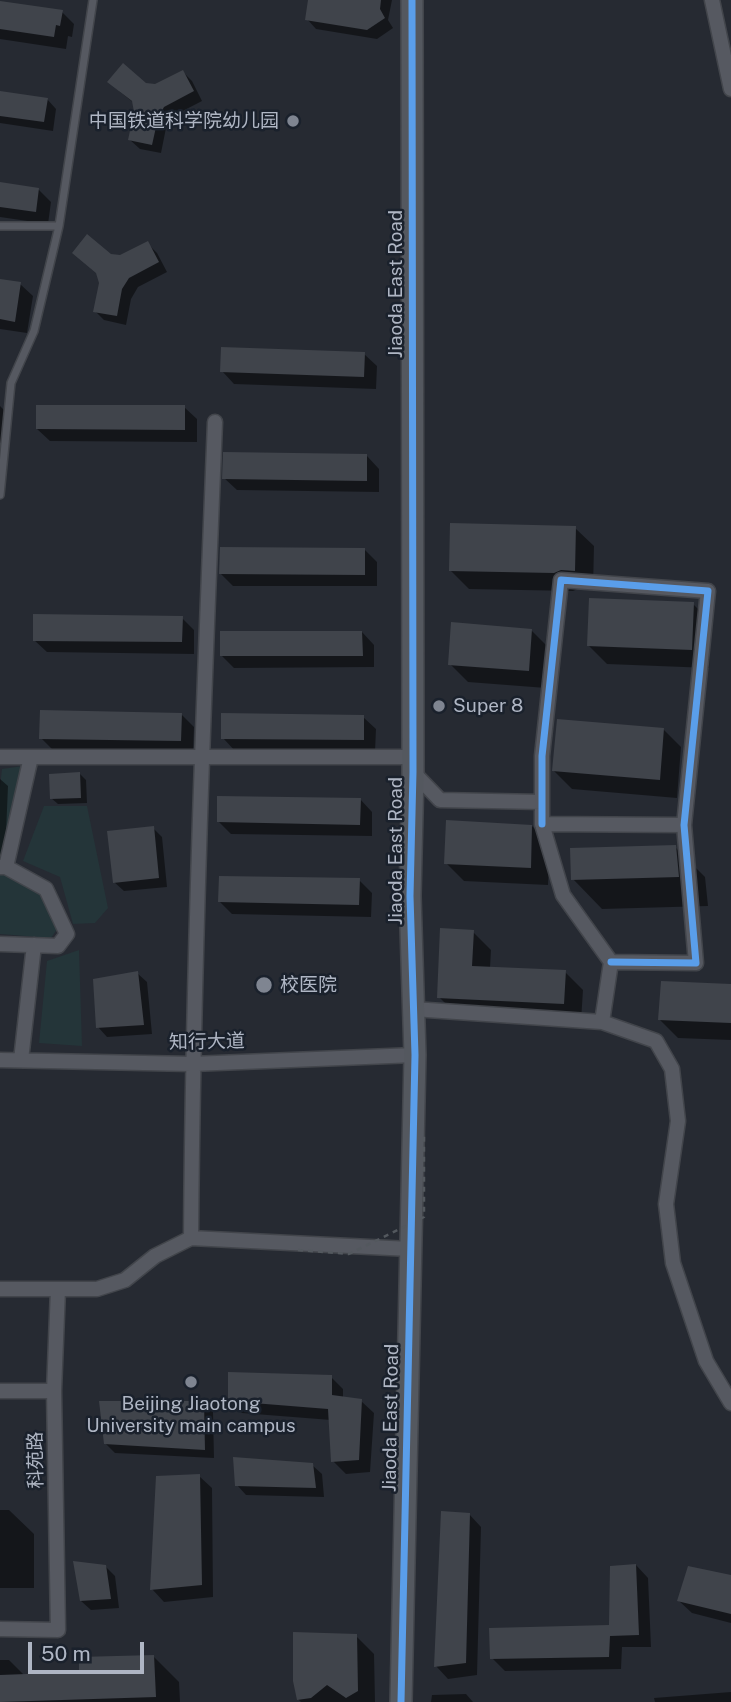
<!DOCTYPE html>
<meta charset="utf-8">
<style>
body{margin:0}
#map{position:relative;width:731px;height:1702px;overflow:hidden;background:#262a32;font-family:"Public Sans",sans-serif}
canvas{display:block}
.scale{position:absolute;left:28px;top:1642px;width:116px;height:32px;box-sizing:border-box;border:4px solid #afb6c4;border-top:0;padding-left:9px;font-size:21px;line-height:24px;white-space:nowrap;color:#afb6c4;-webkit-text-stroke:5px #1a212c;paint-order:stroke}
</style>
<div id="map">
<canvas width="731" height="1702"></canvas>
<div class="scale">50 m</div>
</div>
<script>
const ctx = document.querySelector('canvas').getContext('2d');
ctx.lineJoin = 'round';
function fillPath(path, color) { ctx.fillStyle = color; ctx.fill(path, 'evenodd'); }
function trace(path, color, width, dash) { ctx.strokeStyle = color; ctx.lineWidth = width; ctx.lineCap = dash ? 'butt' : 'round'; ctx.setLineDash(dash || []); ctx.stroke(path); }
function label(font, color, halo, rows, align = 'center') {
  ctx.font = font + ' "Public Sans","Noto Sans SC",sans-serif'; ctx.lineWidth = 5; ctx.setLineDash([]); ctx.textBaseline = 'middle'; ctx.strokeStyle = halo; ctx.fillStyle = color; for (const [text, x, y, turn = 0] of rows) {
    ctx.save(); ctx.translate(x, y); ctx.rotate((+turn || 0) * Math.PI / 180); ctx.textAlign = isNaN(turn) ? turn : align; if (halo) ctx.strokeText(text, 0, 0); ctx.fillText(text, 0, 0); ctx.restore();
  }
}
fillPath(new Path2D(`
 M23 766 4 857H0V787L2 769Z
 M44 806H87L108 908 95 923 73 924 60 877 23 861Z
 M0 873 38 891 57 929 51 938 0 934Z
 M79 950 82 1046 39 1043 47 961Z`), '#243539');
fillPath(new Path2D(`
 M310 0H392L388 20 393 28 377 39 316 29 307 19Z
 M0 3 62 12 74 24 72 37 68 36 66 49 0 39Z
 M183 72 192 81 202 101 173 116 166 128 161 153 140 149 130 140 136 112 134 103 119 91 146 84 155 86Z
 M0 92 47 99 56 109 53 131 0 123Z
 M0 184 39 190 51 202 48 224 0 217Z
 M147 243 157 253 167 272 138 287 131 299 126 325 104 320 95 311 101 283 110 255 120 257Z
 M0 281 20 284 33 296 27 333 0 329Z
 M364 354 377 366 376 389 234 384 222 371Z
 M0 406 7 413 0 465Z
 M184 407 197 419V442L50 441 37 429Z
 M367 456 379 469V492L237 490 224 478Z
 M575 528 594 546 593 589 580 588 573 591 469 589 451 571Z
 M364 549 377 562V586H233L220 573Z
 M693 604 711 622 709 668 607 664 589 646Z
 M182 618 194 630V654L47 652 34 640Z
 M531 630 549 648 546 688 468 682 450 664Z
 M362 632 374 645V667L234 668 222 656Z
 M181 714 194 727 193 753 53 750 41 738Z
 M363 717 376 729 375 752 235 751 223 738Z
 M663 729 681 747 677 798 572 789 554 771Z
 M80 774 86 780 87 803 58 804 51 798Z
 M0 779 8 786 5 857 0 856Z
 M360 799 372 812V836L231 834 219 822Z
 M532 826 550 844 548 885 464 881 446 863Z
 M153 828 162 837 167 887 124 891 114 882Z
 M675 847 705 877 708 906 602 909 573 879Z
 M359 880 372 893 371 917 232 914 220 902Z
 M473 932 491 950 490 968 565 972 583 990 581 1021 457 1015 439 997Z
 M137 973 147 982 152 1034 107 1037 98 1027Z
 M731 985V1040L678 1038 660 1020Z
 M331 1377 343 1389V1398L361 1401 374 1413 370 1472 346 1474 333 1461 331 1420 242 1413 230 1401Z
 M203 1403 213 1412 214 1458 115 1453 105 1443Z
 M312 1465 322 1474 324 1497 246 1495 237 1485Z
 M199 1476 212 1488 213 1597 164 1602 152 1589Z
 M0 1510H9L34 1534V1588H0Z
 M469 1514 481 1527 477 1675 448 1679 436 1666Z
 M636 1565 648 1578 651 1647H622L621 1669 505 1671 492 1658 611 1626Z
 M105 1566 115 1576 119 1608 91 1610 81 1601Z
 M731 1577V1623L692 1613 679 1601Z
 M356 1636 374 1654 375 1702H301L298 1699Z
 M153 1656 179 1682 180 1702H0V1660H9L26 1677 81 1674Z
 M731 1692V1702H655L654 1698Z
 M466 1694 473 1702H431L432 1695Z`), '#0007');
fillPath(new Path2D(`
 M308 0H381L380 9 385 18 367 30 305 20Z
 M0 1 63 10 60 26 56 25 54 37 0 29Z
 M123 63 146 83 155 84 183 70 194 91 164 107 158 118 152 145 128 140 134 112 132 101 107 82Z
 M0 91 48 98 44 122 0 116Z
 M0 182 39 188 36 212 0 207Z
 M87 234 111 254 120 255 148 241 159 262 129 278 122 289 117 316 93 312 99 283 96 273 72 253Z
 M0 279 21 282 15 322 0 319Z
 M221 347 365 352 364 377 220 372Z
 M36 405H185V430L36 429Z
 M223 452 367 454V481L222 479Z
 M450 523 576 526 575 571 561 570 554 573 449 571Z
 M220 547 365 548V575L219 574Z
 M589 598 694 602 692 650 587 646Z
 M33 614 183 616 182 642 33 641Z
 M451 622 532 629 529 671 448 665Z
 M220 631H362L363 656H220Z
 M40 710 182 713 181 741 39 739Z
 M221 713 364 715V740L221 739Z
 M557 719 664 728 660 780 552 771Z
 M80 772 81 798 50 799 49 774Z
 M217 796 361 798 360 825 217 822Z
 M446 820 532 825 531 868 444 864Z
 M154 826 159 878 113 883 107 831Z
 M676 845 679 877 571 880 570 848Z
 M219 876 360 878 359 905 218 902Z
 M440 928 474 930 472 966 566 970 564 1004 437 998Z
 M138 971 144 1025 96 1028 93 979Z
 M661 981 731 984V1023L658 1020Z
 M228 1372 332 1375V1395L362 1399 359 1460 331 1462 328 1409 228 1401Z
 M99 1401H204L205 1450 104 1444Z
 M233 1457 313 1463 316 1488 235 1486Z
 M200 1474 202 1585 150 1590 156 1476Z
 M441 1511 470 1513 466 1663 434 1667Z
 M73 1561 106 1565 111 1599 80 1601Z
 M636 1564 639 1635 610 1636 609 1657 490 1659 489 1628 609 1625 610 1566Z
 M688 1566 731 1575V1614L677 1601Z
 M293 1632 357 1634 358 1691 346 1698 327 1685 311 1698 297 1700 293 1681Z
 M154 1655 156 1697 0 1702V1675L79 1672V1657Z`), '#40444b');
const lane = new Path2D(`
 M0 226H59L93 0
 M0 495 11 383 34 331 59 226`);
const street = new Path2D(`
 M712 0 731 89
 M0 757H413
 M413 772 440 800 542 802
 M542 824V756L561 580 708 591 684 825 696 963 611 962
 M0 867H6L31 757
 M0 944 58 946 67 934 46 889 6 867
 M413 1009 602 1022 656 1041 672 1069 678 1121 666 1204 673 1263 706 1361 731 1403
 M602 1022 611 962 563 895 542 824 684 825
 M0 1060 192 1064 415 1055
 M21 1060 34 945
 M191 1238C193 966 204 694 215 422
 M0 1289H97L125 1280 155 1256 191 1238 410 1249
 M0 1391H54
 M0 1629 58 1630 54 1391 58 1289`);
const secondary = new Path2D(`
 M401 1702 415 1055 410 896 413 772 412 0`);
trace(lane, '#42454b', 10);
trace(street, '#42454b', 17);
trace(secondary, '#42454b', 24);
trace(lane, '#565961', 7);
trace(street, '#565961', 14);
trace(secondary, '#54585f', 21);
trace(new Path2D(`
 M298 1250 349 1254 424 1217V1135`), '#53585e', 2.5, [5, 5]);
trace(new Path2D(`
 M542 824V756L561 580 708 591 684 825 696 963 611 962
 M401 1702 415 1055 410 896 413 772 412 0`), '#5a9eea', 7);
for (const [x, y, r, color] of [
 [293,121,7,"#7f8591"],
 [439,706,7,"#7f8591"],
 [264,985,9,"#7f8591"],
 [191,1382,7,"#7f8591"]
]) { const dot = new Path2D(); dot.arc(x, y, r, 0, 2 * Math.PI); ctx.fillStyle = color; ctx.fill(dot); trace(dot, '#1a212c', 2.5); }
label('19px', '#afb6c4', '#1a212c', [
 ["中国铁道科学院幼儿园",279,121,"right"],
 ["Super 8",453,706],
 ["校医院",280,985],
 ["Beijing Jiaotong",191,1404,"center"],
 ["University main campus",191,1426,"center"]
], 'left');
label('19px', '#afb6c4', '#1a212c', [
 ["Jiaoda East Road",396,284,-90],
 ["Jiaoda East Road",396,851,-90],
 ["知行大道",207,1042,-1],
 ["Jiaoda East Road",391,1418,-89],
 ["科苑路",36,1460,-91]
]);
</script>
